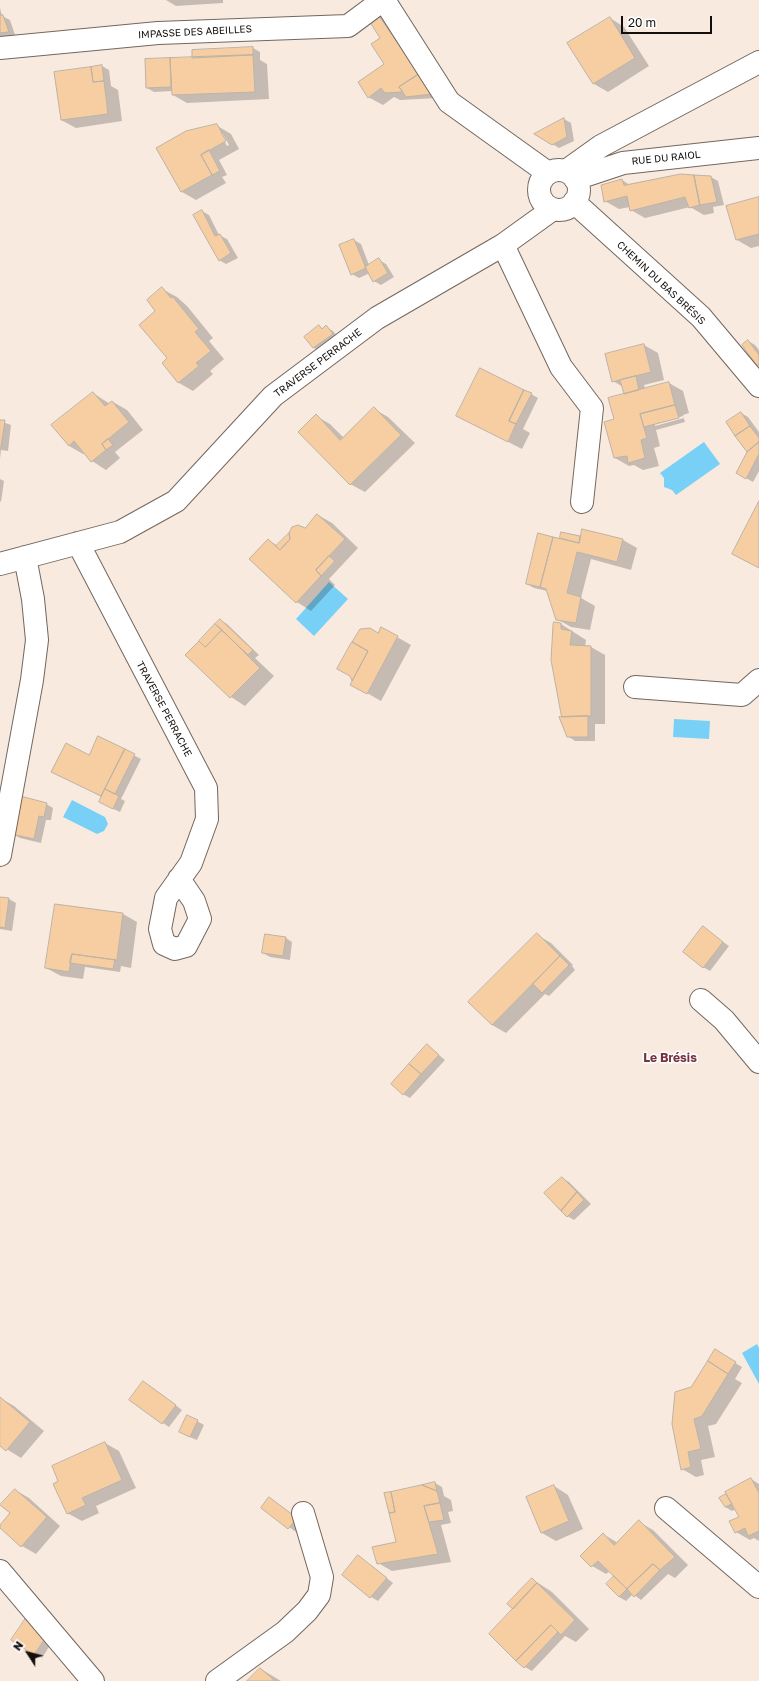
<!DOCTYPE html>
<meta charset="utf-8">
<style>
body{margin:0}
#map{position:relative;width:759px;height:1681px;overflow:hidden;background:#f8eadf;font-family:"Golos Text",sans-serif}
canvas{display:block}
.north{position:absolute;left:8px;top:1633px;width:40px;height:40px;-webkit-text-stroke:3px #fff;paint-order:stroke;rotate:306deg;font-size:11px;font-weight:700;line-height:16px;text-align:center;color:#130e0b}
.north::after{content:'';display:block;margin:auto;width:14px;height:18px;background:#130e0b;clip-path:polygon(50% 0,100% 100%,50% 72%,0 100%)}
.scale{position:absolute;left:621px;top:16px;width:91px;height:18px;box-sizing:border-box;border:2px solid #130e0b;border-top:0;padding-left:5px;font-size:12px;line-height:14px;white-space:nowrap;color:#130e0b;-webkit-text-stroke:3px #fff;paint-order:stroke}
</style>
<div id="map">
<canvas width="759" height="1681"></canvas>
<div class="north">N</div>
<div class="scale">20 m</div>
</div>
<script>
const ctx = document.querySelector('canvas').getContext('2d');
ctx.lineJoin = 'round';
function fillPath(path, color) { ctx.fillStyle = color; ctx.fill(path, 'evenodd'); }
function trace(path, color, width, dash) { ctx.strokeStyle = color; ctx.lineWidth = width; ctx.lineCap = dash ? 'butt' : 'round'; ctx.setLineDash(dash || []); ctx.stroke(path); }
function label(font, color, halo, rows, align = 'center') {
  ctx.font = font + ' "Golos Text",sans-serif'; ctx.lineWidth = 3; ctx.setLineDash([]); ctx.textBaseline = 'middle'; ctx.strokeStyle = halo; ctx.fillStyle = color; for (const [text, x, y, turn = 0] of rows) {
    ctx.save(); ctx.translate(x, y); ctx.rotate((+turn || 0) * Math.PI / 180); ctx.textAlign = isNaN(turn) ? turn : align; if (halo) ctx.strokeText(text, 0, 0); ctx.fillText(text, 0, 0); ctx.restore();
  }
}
fillPath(new Path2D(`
 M704 442 720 464 676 495 672 490 664 487V478L660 473Z
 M329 582 348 599 314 636 296 619Z
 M674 719 710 721 709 739 673 737Z
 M72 800 105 817 108 824 104 831 97 834 63 817Z
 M757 1344 759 1348V1384L742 1353Z`), '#79d0f6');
fillPath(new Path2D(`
 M166 0H223V3L176 6Z
 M0 8 2 16 10 20 15 35 6 37 0 43Z
 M377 15 391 23 438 98 400 100 394 97 383 105 368 97 385 64Z
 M610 18 624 27 649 66 608 92 594 84 569 43Z
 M253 48 260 52V60L267 64 269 99 187 103 173 95V91L154 92 147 88 146 60 193 58Z
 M102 66 109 70 111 86 118 90 122 121 76 128 61 120Z
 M564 119 571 123 574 141 559 148 536 134Z
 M216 125 231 134 239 149 219 160 227 175 222 177 226 183 196 200 182 192ZM221 134H223L229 145 227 146Z
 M711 177 718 181 724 205 713 207 714 213 704 215 690 207 645 218 631 210 630 207 619 209 605 201 622 180 630 185Z
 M759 198V246L751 248 737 240Z
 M202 211 209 215 219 235 227 239 238 258 226 264 219 260Z
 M354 240 361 244 369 265 379 260 386 264 394 277 381 285 374 281 370 273 359 278 352 274Z
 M162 289 177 297 187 306 213 338 209 341 224 359 210 371 213 374 193 391 179 383 163 363 168 359 157 311Z
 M319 326 323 329 326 327 333 331 339 338 321 352 314 348 306 337Z
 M748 341 755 345 759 350V366L743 345Z
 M644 345 658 353 664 380 644 385 645 389 669 383 683 391 689 413 683 415 685 422 656 430 660 446 654 448 659 466 643 470 634 465 629 466 615 458V420L625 394 623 387 613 381ZM683 416 684 418 655 426V424Z
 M93 393 110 404 113 402 127 410 143 430 115 452 120 458 106 470 92 461 85 453 83 454 69 446 53 426Z
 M531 394 538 398 523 429 530 433 522 449 457 416Z
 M374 409 388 417 415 443 365 492 350 484 316 416 330 424 344 438Z
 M741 413 748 417 759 432V471L753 482 744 477 748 452Z
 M0 421 11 425 8 451 1 450 0 459Z
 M0 479 4 481 1 502 0 501Z
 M318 515 332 523 358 548 329 579 335 585 311 611 297 602 250 559 268 540 278 546 305 529Z
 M562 533 581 538 623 540 637 548 631 570 591 559 581 598 595 606 590 630 571 627 557 619 547 591 534 588 527 584 565 540 561 538Z
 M220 620 227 624 259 655 255 658 274 676 245 706 231 697 187 654Z
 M561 624 586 640 585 647H591L605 655V724H595V741H575L568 736 563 717Z
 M378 634 397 637 411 645 381 701 351 684 353 681 351 676Z
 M99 737 141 759 121 799 125 801 120 812 107 806 102 797 67 779 90 756Z
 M46 804 53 808 51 820H46L41 843 20 838 13 834Z
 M0 898 9 899 16 903 12 931 0 929Z
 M56 905 123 914 137 922 131 968 121 966 120 972 85 967 83 979 61 976 46 968Z
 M703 928 729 946 710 971 703 967Z
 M537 935 551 943 573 965 572 966 575 970 549 996 545 994 506 1033 492 1025Z
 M286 938 292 942 290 960 270 957 263 953Z
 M427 1045 445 1060 410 1098 403 1094Z
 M562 1178 569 1182 591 1204 574 1220 567 1216Z
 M715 1351 742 1367 735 1379 742 1383 716 1424 708 1426 715 1457 701 1460 704 1475 696 1477 682 1469 692 1388Z
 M150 1386 182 1410 169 1427 163 1423Z
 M0 1398 14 1406 44 1431 21 1458 0 1445Z
 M197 1421 204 1425 197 1440 187 1436Z
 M105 1443 119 1451 136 1488 96 1506 99 1513 82 1521 67 1513Z
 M751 1479 759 1484V1541L754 1538 750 1540 736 1532 740 1517 736 1509 732 1511 725 1507 726 1495 729 1496Z
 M435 1483 442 1487 444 1496 451 1500 453 1511 448 1512 451 1523 441 1525 451 1562 392 1571 378 1563 397 1543Z
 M554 1486 568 1495 583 1529 556 1541 542 1533Z
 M15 1490 29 1498 60 1526 36 1554 22 1546 0 1527 11 1513Z
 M269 1498 303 1523 296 1532 262 1507Z
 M639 1522 653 1530 688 1565 675 1578 668 1574 641 1600 633 1594 626 1601 619 1597 618 1580 610 1571 606 1574 592 1566 582 1556 603 1534 618 1543Z
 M359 1557 393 1583 378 1601 371 1597Z
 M532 1579 552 1592 589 1629 576 1642 565 1636 532 1671 525 1667 514 1609Z
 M26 1619 52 1642 42 1658 13 1639Z
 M261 1669 281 1681H248Z`), '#0003');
const building = new Path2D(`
 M377 13 419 74 399 87 403 92 385 93 381 88 368 98 358 82 384 64 371 44 380 38 368 19Z
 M3 15 9 32 0 33V16Z
 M610 17 635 58 593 84 567 43Z
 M253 47V55L192 58V50Z
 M253 55 255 92 172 95 170 58Z
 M170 58 171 87 146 88 145 59Z
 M102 65 104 81 93 82 91 67Z
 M91 67 93 82 104 81 108 114 61 120 54 72Z
 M419 74 432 94 406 97 399 87Z
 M564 118 567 137 552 145 534 134Z
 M217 124 226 141 201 155 212 175 181 192 156 148 186 131Z
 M209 150 220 171 212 175 201 155Z
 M681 174 694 175 700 205 689 208 685 197 630 211 627 196 604 202 601 185 622 179 624 185Z
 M694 175 711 176 717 202 700 205Z
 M759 197V234L736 240 726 206Z
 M202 210 215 236 220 234 231 253 219 261 193 215Z
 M354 239 366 268 351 275 339 245Z
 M379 258 388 273 373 282 365 267Z
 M162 287 171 298 173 297 199 329 195 332 211 351 196 363 199 366 178 383 162 363 167 358 139 325 155 311 147 300Z
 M319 325 322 329 326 325 333 334 313 348 304 337Z
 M748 340 759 355V364L757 366 742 345Z
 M644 344 651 372 612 382 605 354Z
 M480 368 524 390 509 421 516 424 508 442 456 416Z
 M636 376 639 390 624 394 620 380Z
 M669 382 675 405 640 414 647 438 641 440 645 458 628 463 627 456 614 458 604 422 614 419 608 398Z
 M524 390 532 393 516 424 509 421Z
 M93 392 105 406 112 401 129 422 102 444 106 450 91 462 74 441 69 446 51 425Z
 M675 405 679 418 644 427 640 414Z
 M374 407 401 435 350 485 298 432 316 414 340 440Z
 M741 412 750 426 735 436 726 422Z
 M0 420H5L1 447H0Z
 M750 426 759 438V442L747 452 735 436Z
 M108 439 113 445 106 450 102 444Z
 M759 442V454L746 479 736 473 747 452Z
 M759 501V568L732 554Z
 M317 514 345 539 316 570 321 576 296 603 249 559 268 539 280 550 290 539 289 533 292 527 298 525 305 528Z
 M582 529 623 539 617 562 577 552 567 593 581 597 576 623 556 620 546 589 540 587 553 537 579 543Z
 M561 532 580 536 579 543 560 538Z
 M289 533 290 539 280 550 276 546Z
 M538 533 553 537 540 587 526 584Z
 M329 556 335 561 321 576 316 570Z
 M220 619 253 650 248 655 215 624Z
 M554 622 561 623V629L572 631 570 645 591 646V716L562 717 561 714 551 660 553 625Z
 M215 624 222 630 205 647 199 641Z
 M381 627 398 636 367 694 350 685 368 651 352 642 360 629 370 628 378 633Z
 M222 630 260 668 230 698 185 655 199 641 205 647Z
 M352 642 368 651 352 681 350 676 337 669Z
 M588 716V737H567L559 717Z
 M98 736 125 749 101 796 51 772 66 743 89 755Z
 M125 749 135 754 115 794 105 789Z
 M105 789 119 796 113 809 99 802Z
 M20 796 47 803 44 817 39 816 34 839 11 834Z
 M0 897 9 898 5 928 0 927Z
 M55 904 123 913 117 960 72 954 69 972 45 968Z
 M703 926 723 942 703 968 683 952Z
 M537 933 560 956 492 1025 468 1002Z
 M265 934 286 937 283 956 262 953Z
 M72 954 115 960 113 969 70 963Z
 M560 956 569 965 542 993 533 984Z
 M427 1044 439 1055 421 1074 409 1064Z
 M409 1064 421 1074 403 1095 391 1084Z
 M562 1177 577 1192 561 1211 544 1193Z
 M577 1192 584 1200 567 1217 561 1211Z
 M715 1349 736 1362 728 1374 708 1361Z
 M708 1361 728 1374 702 1416 694 1419 701 1449 688 1452 691 1467 681 1470 672 1424 675 1392 691 1387Z
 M143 1381 176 1405 162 1424 129 1400Z
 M0 1397 30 1422 6 1451 0 1446Z
 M187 1415 198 1420 190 1437 179 1432Z
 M105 1442 122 1480 82 1498 86 1505 67 1514 53 1484 58 1481 52 1466Z
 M751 1478 759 1493V1531L748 1536 745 1528 735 1533 729 1521 739 1517 725 1492Z
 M435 1482 437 1491 422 1485Z
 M422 1485 437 1491 440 1503 424 1506 438 1554 377 1564 372 1547 396 1542 389 1513 395 1512 391 1492Z
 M554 1485 569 1521 541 1533 526 1497Z
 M15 1489 47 1517 21 1547 0 1528V1525L10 1513 0 1505Z
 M391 1492 395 1512 389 1513 384 1493Z
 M726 1494 732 1504 725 1507 719 1498Z
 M269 1497 297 1518 288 1529 261 1508Z
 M440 1503 444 1520 429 1522 424 1506Z
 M639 1520 675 1557 660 1570 653 1564 627 1589 598 1561 591 1567 580 1556 603 1533 614 1545Z
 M358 1555 387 1578 370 1598 342 1575Z
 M653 1564 660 1570 634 1597 627 1589Z
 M614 1576 627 1589 619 1597 606 1584Z
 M532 1578 537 1583 513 1609 507 1604Z
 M537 1583 575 1620 561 1635 551 1625 516 1661 489 1634Z
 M26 1618 46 1637 34 1655 11 1640Z
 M551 1625 558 1632 524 1668 516 1661Z
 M260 1668 275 1681H247Z`);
fillPath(building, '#f7cea1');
trace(building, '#bdb2a6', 1);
const minor = new Path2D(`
 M384 0 449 102 548 173
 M0 48 158 33 348 26 383 0
 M539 190a20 20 0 1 1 40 0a20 20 0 1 1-40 0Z
 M566 171 601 146 759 62
 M575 179 623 163 759 148
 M574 202 701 317 759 386
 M503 245 561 367 592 408 582 502
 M78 543 206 788 207 819 191 863 166 898 160 929 164 944 175 949 186 946 200 919 194 901 179 879
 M0 564 120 532 176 501 273 396 377 318 503 245 553 209
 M635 687 742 695 759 680
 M0 855 32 680 37 640 33 599 25 557
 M701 1000 724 1020 759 1062
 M666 1508 759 1587
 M0 1571 93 1681
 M217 1681 285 1632 307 1611 319 1595 322 1577 303 1513`);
trace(minor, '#73675e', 24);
trace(minor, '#fff', 22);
label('10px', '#130e0b', '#fff', [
 ["IMPASSE DES ABEILLES",195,32,-3],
 ["RUE DU RAIOL",666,158,-6],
 ["CHEMIN DU BAS BRÉSIS",661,283,43],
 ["TRAVERSE PERRACHE",318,363,-37],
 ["TRAVERSE PERRACHE",164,709,62]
]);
label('bold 12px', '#783141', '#fff', [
 ["Le Brésis",670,1058]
]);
</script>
